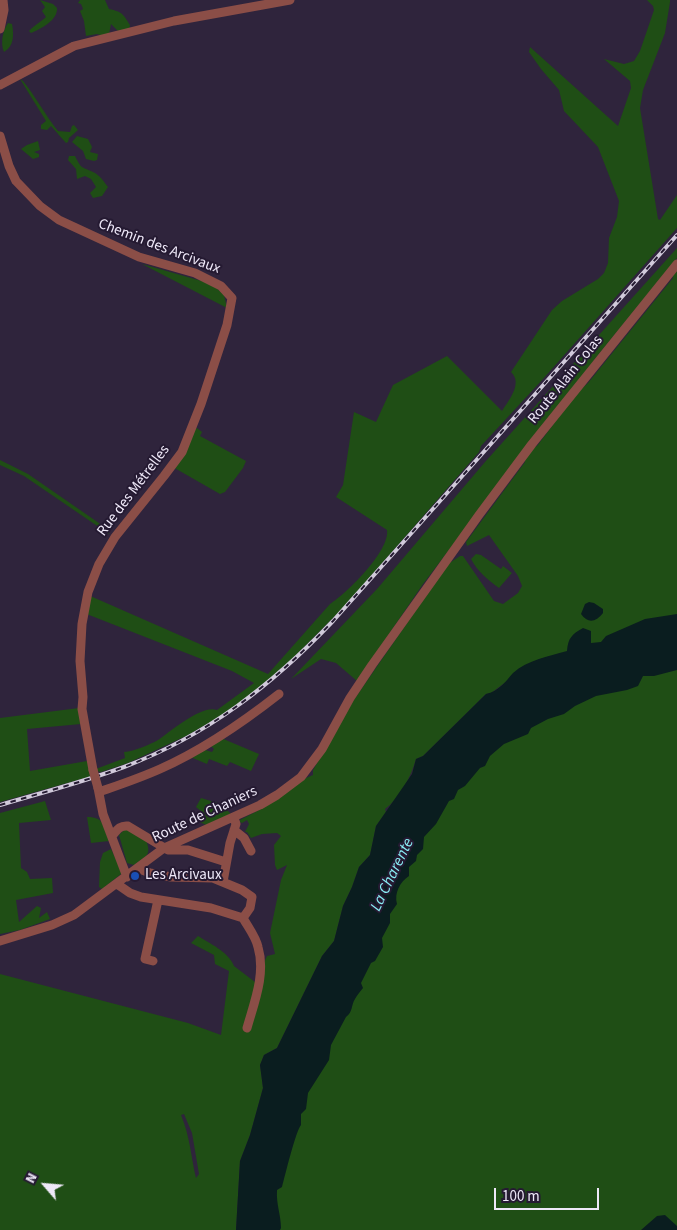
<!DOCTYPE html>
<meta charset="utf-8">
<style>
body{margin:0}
#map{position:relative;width:677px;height:1230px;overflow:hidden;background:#2f243c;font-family:"Source Sans 3",sans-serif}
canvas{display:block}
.north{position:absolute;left:20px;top:1160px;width:50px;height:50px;-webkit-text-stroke:4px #251a32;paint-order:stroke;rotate:297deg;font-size:14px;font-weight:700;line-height:20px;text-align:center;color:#eee8f8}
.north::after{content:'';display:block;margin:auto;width:18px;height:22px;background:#eee8f8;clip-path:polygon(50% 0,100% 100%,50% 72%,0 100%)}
.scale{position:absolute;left:494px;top:1188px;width:105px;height:22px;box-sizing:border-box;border:2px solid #eee8f8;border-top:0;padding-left:6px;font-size:15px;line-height:18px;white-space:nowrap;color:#eee8f8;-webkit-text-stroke:4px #251a32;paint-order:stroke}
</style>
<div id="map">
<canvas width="677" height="1230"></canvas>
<div class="north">N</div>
<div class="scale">100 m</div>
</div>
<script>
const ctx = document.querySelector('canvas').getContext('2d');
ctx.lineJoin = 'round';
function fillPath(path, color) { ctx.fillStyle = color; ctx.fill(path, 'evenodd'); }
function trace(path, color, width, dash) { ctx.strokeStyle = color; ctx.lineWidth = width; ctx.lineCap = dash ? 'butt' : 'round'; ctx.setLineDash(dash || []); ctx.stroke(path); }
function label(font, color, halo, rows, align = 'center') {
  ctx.font = font + ' "Source Sans 3",sans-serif'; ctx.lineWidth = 4; ctx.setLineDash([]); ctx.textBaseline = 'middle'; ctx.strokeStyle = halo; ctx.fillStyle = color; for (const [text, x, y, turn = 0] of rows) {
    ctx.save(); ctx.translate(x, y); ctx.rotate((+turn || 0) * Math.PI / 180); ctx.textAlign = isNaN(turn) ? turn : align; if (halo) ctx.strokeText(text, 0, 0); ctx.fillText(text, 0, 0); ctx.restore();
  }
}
fillPath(new Path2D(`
 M40 0 53 4 57 8C58 20 41 29 31 33L29 31C33 26 41 22 46 17L42 11 45 7Z
 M80 0H105L109 9C123 12 123 14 130 25L129 30 119 32 111 24 109 34 104 36 97 34 86 36 84 21 80 11 83 9 81 4 78 3Z
 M647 0H670V2L665 33 643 90 640 108 658 219 660 220 677 195V228L543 379 481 446 479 452 343 608 281 670 248 697 221 716 186 736 128 763 101 772 93 770 125 758 124 752C135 751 149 745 158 740 171 731 202 704 217 710L254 683 232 671 84 613 88 595 268 674 330 604C347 593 390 551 387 530L336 497 343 485 354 412 376 422 393 385 447 356 502 411C509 400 523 383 511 372L552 310 562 301 598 279 604 273 608 263 609 238 617 217 619 201 598 147 564 111 559 90 541 69 529 52 530 47 618 126 631 88 630 81 604 59 624 64 634 61 640 51 654 10 653 6Z
 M8 23 12 24C14 35 14 46 4 52 0 43 3 30 8 23Z
 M20 79 23 81C36 97 45 115 58 131L70 132 72 126 74 125 78 130 69 138 68 142 66 143 51 126 47 130 41 129V125L46 121Z
 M77 136 88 139 92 147 90 152 98 154 97 160 94 161 86 159 83 151 72 142Z
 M38 141 40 150 34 152 39 154V157L33 159 21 149 27 145Z
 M69 156H75C82 170 81 166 93 172 100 175 104 182 108 187L102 196 93 198 90 193 96 187 91 179 85 176 77 179 76 169 68 160Z
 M677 248V258L594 360 582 385 555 411 423 584 357 681 336 663 321 659 291 679 377 589 485 462Z
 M142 264 212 284 224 295 227 308Z
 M677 268V635L544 658 533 662 513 674 510 679 491 693 486 694 423 756 416 759C411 777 400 798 385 809L386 812 376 826 370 855 359 867 352 887 343 906 334 941 322 956 277 1048 264 1055 260 1065 263 1088 250 1135 240 1161 236 1230H0V974L188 1023 221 1035 229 971 215 964 214 955 191 943 198 936C209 943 229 952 234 966L255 982 267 956 275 954 270 933 281 880 287 865 277 870 275 865 274 845 281 836 277 833 262 834 251 838 247 832H245L249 824 247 820 242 823 240 822V820L261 809 306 778 313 775V770L353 701 448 564 460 556H463L494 601 503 604 518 593 522 586 518 576 489 535 467 546 466 542 525 462 524 458 532 448 537 446 577 393 588 383 673 278 672 273ZM184 1114 192 1133 199 1174 196 1178C191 1157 190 1136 181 1115Z
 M197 428 202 432 200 436 246 461 243 468 225 492 220 494 171 466 192 431Z
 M0 460 28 474 109 530V534L24 476 0 465Z
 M476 554 481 555 501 569 503 566 512 573 499 588C488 580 477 571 471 559Z
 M677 656V1230H269L293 1111 380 917 439 803 534 712Z
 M79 708 81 724 27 729 30 771 87 761 92 776 0 802V718Z
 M221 738 259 754 251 771 230 762 227 766 209 759 207 764 188 756 202 749 212 752 214 749 210 745Z
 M201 798 221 804 231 814 206 825 196 820 197 816 202 812 196 807Z
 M45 801 51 820 19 823 21 868 27 872 30 879 52 878 53 893 16 900 19 922 37 906 41 908 39 918 47 912 50 919 20 930 0 934V813Z
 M87 817C105 817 103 826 109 841L91 843Z
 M126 828 146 840C152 856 146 856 134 865L127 863 119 835Z
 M111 849 121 870V874L102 889 99 887 100 862 103 853Z`), '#1f4e15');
fillPath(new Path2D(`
 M589 602 594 603 603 609V613C596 622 588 624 581 614L585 604Z
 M677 614V670L654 676H643L638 686 627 690 596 696 575 706 564 714 548 719 531 728 528 734 504 744 490 756 485 766 480 768 465 786 458 790 454 799 449 801 436 824 424 837 423 849 417 855 416 861 409 867V876C400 882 394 893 397 904L390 914V923L382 938 383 947 375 961 371 963 361 983 363 988C360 992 357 995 355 999 351 1005 353 1012 346 1017L331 1045 329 1060 308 1093 306 1109 301 1114V1125C296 1130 285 1176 282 1187L277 1190C276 1204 281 1215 281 1228L280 1230H236L240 1161 250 1135 263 1088 260 1065 264 1055 277 1048 322 956 334 941 343 906 352 887 359 867 370 855 376 826 412 774 416 759 423 756 486 694C498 692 506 681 513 673 527 660 550 656 567 651 568 638 572 634 583 628L591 631V643L601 642 606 636 645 619Z
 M665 1215 677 1226V1230H641L657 1216Z`), '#0a1d1f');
trace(new Path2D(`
 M0 29 4 10 3 0
 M0 85 74 46 174 21 290 0
 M0 136 9 166 16 181 40 206 59 220 139 257 195 273 221 286 232 298 227 325 201 404 182 452 164 476 115 537 99 564 88 592 82 624 80 661 83 697 82 709 93 770
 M98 788 103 814 127 877
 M99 792C119 785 140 778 160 769 203 750 242 723 279 694
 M234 830 244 838 251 851
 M112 836C117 830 120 825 128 826L168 850H188L226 862
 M137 868 150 873 171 877 213 878 242 890 252 897 250 908 243 918
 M223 882 230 843 236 824 234 818
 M117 884 130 893 141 897 211 908 243 918C248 927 256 937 258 947 266 974 254 1003 247 1028
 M0 941 52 925 74 915 164 848 260 805 277 795 301 777 322 749 350 698 372 665 479 515 532 444 677 264
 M153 961 145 959 158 900`), '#8b4e47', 9);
const rail = new Path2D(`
 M0 805C41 793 83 782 124 767 208 735 272 685 333 621L677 235`);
trace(rail, '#d1cadb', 4);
trace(rail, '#251a32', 2, [5.5]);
trace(new Path2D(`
 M93 770 98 788`), '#8b4e47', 9);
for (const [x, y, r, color] of [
 [135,876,5,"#1a4fb4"]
]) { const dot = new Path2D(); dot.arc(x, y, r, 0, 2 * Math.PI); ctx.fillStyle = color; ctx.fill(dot); trace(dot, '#251a32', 2); }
label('15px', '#eee8f8', '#251a32', [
 ["Chemin des Arcivaux",159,247,21],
 ["Route Alain Colas",566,380,-51],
 ["Rue des Métrelles",134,491,-53],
 ["Route de Chaniers",205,815,-25]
]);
label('15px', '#eee8f8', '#251a32', [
 ["Les Arcivaux",145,876]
], 'left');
label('italic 16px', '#8aeff6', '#251a32', [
 ["La Charente",393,875,-64]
]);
</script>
